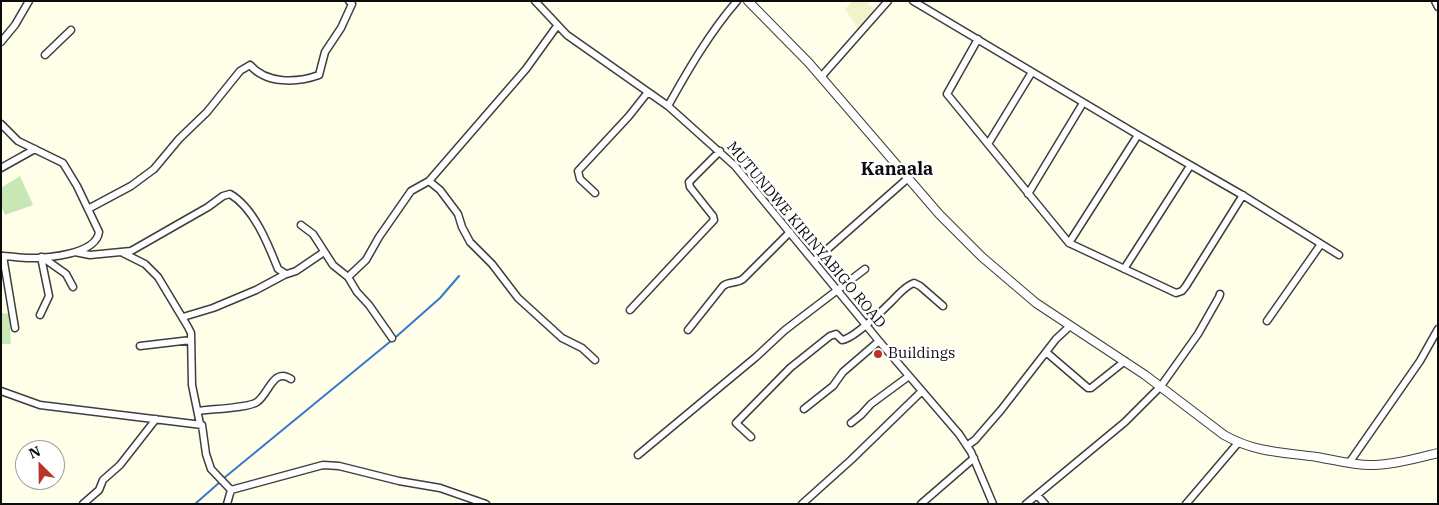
<!DOCTYPE html>
<style>
body{margin:0}
#map{position:relative;width:1439px;height:505px;overflow:hidden;background:#fffee9;font-family:"IBM Plex Serif",serif}
canvas{display:block}
.frame{position:absolute;inset:0;border:2px solid #0b0b0b;pointer-events:none}
.north{position:absolute;left:15px;top:440px;width:50px;height:50px;box-sizing:border-box;background:#fff;border:1px solid #9d9d9d;border-radius:50%;rotate:337deg;font-size:14px;font-weight:700;line-height:20px;text-align:center;color:#0b0b0b}
.north::after{content:'';display:block;margin:auto;width:18px;height:22px;background:#b93525;clip-path:polygon(50% 0,100% 100%,50% 72%,0 100%)}
</style>
<div id="map">
<canvas width="1439" height="505"></canvas>
<div class="frame"></div>
<div class="north">N</div>
</div>
<script>
const ctx = document.querySelector('canvas').getContext('2d');
ctx.lineJoin = 'round';
function fillPath(path, color) { ctx.fillStyle = color; ctx.fill(path, 'evenodd'); }
function trace(path, color, width, dash) { ctx.strokeStyle = color; ctx.lineWidth = width; ctx.lineCap = dash ? 'butt' : 'round'; ctx.setLineDash(dash || []); ctx.stroke(path); }
function label(font, color, halo, rows, align = 'center') {
  ctx.font = font + ' "IBM Plex Serif",serif'; ctx.lineWidth = 5; ctx.setLineDash([]); ctx.textBaseline = 'middle'; ctx.strokeStyle = halo; ctx.fillStyle = color; for (const [text, x, y, turn = 0] of rows) {
    ctx.save(); ctx.translate(x, y); ctx.rotate((+turn || 0) * Math.PI / 180); ctx.textAlign = isNaN(turn) ? turn : align; if (halo) ctx.strokeText(text, 0, 0); ctx.fillText(text, 0, 0); ctx.restore();
  }
}
fillPath(new Path2D(`
 M853 1H866L877 12 861 30 858 29 845 9Z`), '#f1f4ca');
fillPath(new Path2D(`
 M20 176 33 205 5 215 1 206V188Z
 M1 312 4 314 9 313 11 344H1Z`), '#c7e8b4');
trace(new Path2D(`
 M224 478 397 336 440 298 459 276
 M195 504 220 482`), '#3678cc', 2);
const minor = new Path2D(`
 M535 1 567 35 668 106 735 166 879 341 959 434 971 452 993 504
 M913 1 1138 135 1244 196 1339 255
 M1435 1 1438 7
 M557 26 526 69 429 181 440 190 458 214 462 227 470 242 492 264 518 298 562 338 582 348 595 360
 M978 39 947 94 1069 243
 M1 42 15 25 29 1
 M45 55 71 30
 M821 77 888 1
 M668 106C688 70 710 32 737 1
 M1 124 18 141 63 163 77 186 99 232C96 255 46 258 29 258 20 258 10 256 1 256
 M1138 135 1069 243 1176 293 1182 291 1186 286 1243 195
 M988 144 1032 72
 M1 168 35 149
 M595 193 580 179 578 171 629 116 648 92
 M1028 194 1083 103
 M88 209 131 186 154 169 179 139 207 112 240 71 250 65C266 84 297 83 319 75L325 52 341 28 352 4 349 1
 M301 225 313 234 333 265 348 277 357 292 369 305 392 338
 M75 252 90 255 131 251 208 207 223 196 230 194C254 208 268 244 278 269L286 274
 M123 253 145 264 158 277 188 327 191 333 192 385 200 424
 M3 256 15 328
 M42 257 66 274 73 287
 M814 261 907 179
 M1124 269 1190 166
 M348 277 366 260 379 237 411 191 429 181
 M630 310 714 220 713 216 690 187 689 182 720 151
 M40 315 49 296 41 257
 M183 317 213 308 256 290 284 275 296 271 324 252
 M1267 321 1321 244
 M1070 326 1056 339 1046 352 1088 388H1091L1125 361
 M688 330 723 286C729 281 736 284 743 279L790 232
 M140 346 191 340
 M1 391 40 405 202 425 206 454 211 469 231 490
 M804 409 833 386 843 372 879 341
 M198 411C210 409 249 408 257 402 269 394 273 367 291 379
 M851 423 861 415 871 404 909 376
 M751 437 736 423 790 368 830 336 836 334 842 340C853 339 883 310 892 301 899 294 905 286 914 283L920 286 943 306
 M968 445 975 440 1001 410 1046 352
 M638 455 756 357 785 330 865 269
 M1349 463 1420 361 1438 329
 M231 490 323 465 339 466 399 481 440 488 486 504
 M1037 495 1045 504
 M83 504 99 490 103 480 120 465 156 419
 M227 504 231 490
 M802 504 851 460 922 391
 M921 504 974 458
 M1026 504 1125 422 1161 386 1198 334 1219 297 1220 294
 M1186 504 1238 443`);
const tertiary = new Path2D(`
 M748 1 809 63 939 214 982 257 1036 303 1145 375 1224 435C1256 453 1282 452 1317 457 1335 460 1355 466 1374 465 1394 465 1418 458 1438 453`);
trace(minor, '#3e3e3e', 9);
trace(tertiary, '#3e3e3e', 10);
trace(minor, '#fff', 6);
trace(tertiary, '#fff', 8);
for (const [x, y, r, color] of [
 [878,354,5,"#b93525"]
]) { const dot = new Path2D(); dot.arc(x, y, r, 0, 2 * Math.PI); ctx.fillStyle = color; ctx.fill(dot); trace(dot, '#fff', 2); }
label('15px', '#0b0b0b', '#fff', [
 ["MUTUNDWE KIRINYABIGO ROAD",806,235,50]
]);
label('15px', '#0b0b0b', '#fff', [
 ["Buildings",888,354]
], 'left');
label('bold 18px', '#0b0b0b', '#fff', [
 ["Kanaala",897,170]
]);
</script>
